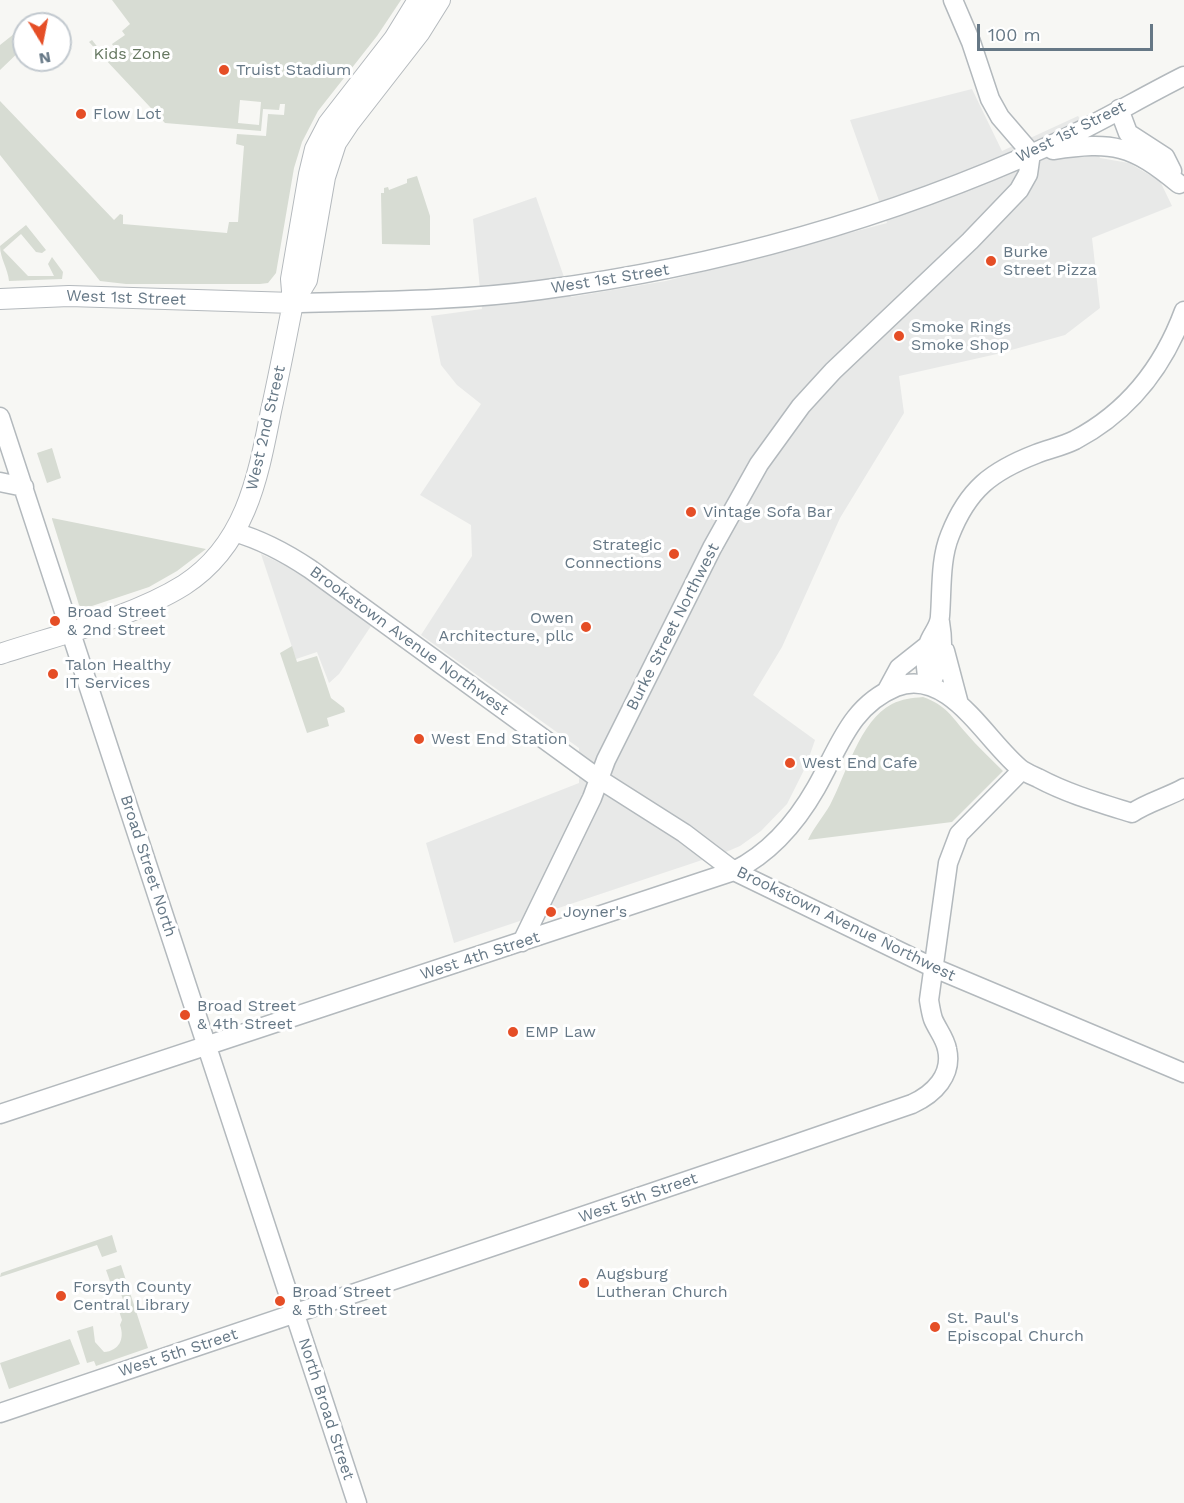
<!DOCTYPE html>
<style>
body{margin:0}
#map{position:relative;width:1184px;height:1503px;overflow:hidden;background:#f7f7f4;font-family:"Work Sans",sans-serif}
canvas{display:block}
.north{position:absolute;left:12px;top:12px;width:60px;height:60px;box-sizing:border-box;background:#fff;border:2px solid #c2c9cf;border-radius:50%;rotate:170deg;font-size:16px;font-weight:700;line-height:24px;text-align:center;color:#667886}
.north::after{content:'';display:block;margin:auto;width:21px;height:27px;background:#e54e26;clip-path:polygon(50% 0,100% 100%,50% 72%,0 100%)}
.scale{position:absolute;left:977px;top:24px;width:176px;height:27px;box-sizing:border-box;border:3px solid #667886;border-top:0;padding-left:8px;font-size:18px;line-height:21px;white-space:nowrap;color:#667886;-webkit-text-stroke:4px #fff;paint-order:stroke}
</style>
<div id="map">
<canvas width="1184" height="1503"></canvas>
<div class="north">N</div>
<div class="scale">100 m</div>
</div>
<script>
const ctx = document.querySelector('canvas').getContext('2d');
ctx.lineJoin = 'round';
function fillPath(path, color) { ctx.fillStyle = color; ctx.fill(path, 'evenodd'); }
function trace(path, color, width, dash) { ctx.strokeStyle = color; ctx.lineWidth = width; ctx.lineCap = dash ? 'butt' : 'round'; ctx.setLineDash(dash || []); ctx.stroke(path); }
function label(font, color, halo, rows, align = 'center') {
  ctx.font = font + ' "Work Sans",sans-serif'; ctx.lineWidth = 6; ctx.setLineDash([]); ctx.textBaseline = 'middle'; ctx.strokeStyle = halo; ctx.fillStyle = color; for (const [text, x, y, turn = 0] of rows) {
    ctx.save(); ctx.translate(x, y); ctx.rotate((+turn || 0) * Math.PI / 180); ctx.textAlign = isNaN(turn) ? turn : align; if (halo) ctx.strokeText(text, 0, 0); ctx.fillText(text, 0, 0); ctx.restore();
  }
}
fillPath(new Path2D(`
 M972 89 1002 151 1078 116 1092 137 1100 158 1129 163 1160 181 1172 206 1092 238 1100 308 1065 335 997 354 899 376 904 413 840 518 782 647 753 695 815 740 806 766 787 804 761 831 740 846 726 852 454 943 426 843 579 783V748L421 635 472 556 471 525 420 495 481 404 457 385 441 365 431 316 482 309 473 219 536 197 571 297 666 281 717 268 887 223 850 120Z
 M261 554 289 567 340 601 371 626 339 674 329 683 317 652 296 659Z`), '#e8e9e8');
fillPath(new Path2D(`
 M112 0H401L377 36 318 111 302 142 294 168 276 273 268 283 260 284H126L100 281 0 155V101L114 220 120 214 123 215V224L227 233 229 222H238L244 146 236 144 237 134 266 136 268 114 284 115 285 104H280L279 110 263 109 261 131 165 123 89 42 92 40 103 54 114 47 112 44 125 35 122 31 130 24ZM240 100 261 102 259 125 238 123Z
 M24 26V47L0 70V45Z
 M417 176 430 216V245L382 244 381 193H384V188L388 187 389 190 407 183V179Z
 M26 225 46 250 42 253 36 252 21 234 3 250 28 276H54L48 264 52 257 63 272 62 279 9 281C8 269 0 258 0 246Z
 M52 448 61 478 47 483 37 453Z
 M52 519V518L206 549 177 571 149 587 83 609 79 605Z
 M292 646 297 662 317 656 331 698 344 708 345 712 327 718 329 726 307 733 280 653Z
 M923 697C946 705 952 717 966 733 978 747 991 759 1003 771L952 822 808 840C814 827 823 817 830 805 846 775 860 720 892 704 902 699 912 698 923 697Z
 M112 1235 117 1252 102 1257 97 1245 0 1277 1 1273Z
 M121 1265 148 1348 96 1366 94 1361 87 1363 77 1331 93 1326 95 1342 104 1352C119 1351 125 1339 120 1325L122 1320 118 1308 124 1307C124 1300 120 1290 116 1285L112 1287 106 1270Z
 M70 1339 80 1364 9 1389 0 1363Z`), '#d7dcd3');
const secondary = new Path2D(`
 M953 0 971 42 990 99 1000 117 1031 153
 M1119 109 1128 133 1165 157 1172 171
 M1053 150C1113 141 1132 145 1179 184
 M293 303C375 301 459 301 540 290 716 267 890 218 1051 145 1097 124 1140 98 1184 76
 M0 417 357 1503
 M0 482 24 487
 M234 532C262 540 286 553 310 569L599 779 684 833 734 871 932 967 1184 1073
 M945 651 959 704
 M929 685C926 673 924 658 928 645 931 634 940 627 940 616 942 590 940 559 950 535 968 489 992 471 1036 454 1049 449 1063 446 1075 440 1128 412 1163 368 1184 311
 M929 685C943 665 944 646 940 622
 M886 692 899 668 928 645
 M522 942 592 798 606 760 712 548 759 464 801 406 833 371 970 241 1019 190 1028 174 1031 153
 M0 1114 734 871C770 853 796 823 816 788 839 748 850 706 896 687 949 666 987 743 1022 770 1027 773 1033 776 1038 778 1068 794 1100 803 1132 813 1146 803 1168 797 1184 788
 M0 1413 787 1147 912 1104C934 1094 953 1075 947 1049 945 1038 937 1029 933 1019 931 1013 930 1006 929 1000L948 863 959 834 1022 770`);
const primary = new Path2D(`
 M0 299 69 296 293 303
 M293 303 307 280 325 177 336 143 350 122 420 32 440 0
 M0 654C58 635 133 617 184 585 246 545 258 477 271 411 279 375 286 339 293 303L291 279 309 174 315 149 328 124 394 39 418 0`);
trace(secondary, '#b3b9bd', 21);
trace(primary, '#b4b9bd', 22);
trace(secondary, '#fff', 18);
trace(primary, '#fff', 20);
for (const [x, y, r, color] of [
 [224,70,6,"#e54e26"],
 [81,114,6,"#e54e26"],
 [991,261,6,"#e54e26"],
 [899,336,6,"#e54e26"],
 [691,512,6,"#e54e26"],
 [674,554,6,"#e54e26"],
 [55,621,6,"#e54e26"],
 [586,627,6,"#e54e26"],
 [53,674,6,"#e54e26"],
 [419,739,6,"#e54e26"],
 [790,763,6,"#e54e26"],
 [551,912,6,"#e54e26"],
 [185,1015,6,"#e54e26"],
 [513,1032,6,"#e54e26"],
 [584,1283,6,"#e54e26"],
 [61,1296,6,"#e54e26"],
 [280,1301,6,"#e54e26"],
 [935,1327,6,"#e54e26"]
]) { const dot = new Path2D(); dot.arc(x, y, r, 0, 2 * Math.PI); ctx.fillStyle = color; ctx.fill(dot); trace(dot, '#fff', 2); }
label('16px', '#667861', '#fff', [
 ["Kids Zone",132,54]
]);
label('16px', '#667886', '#fff', [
 ["Truist Stadium",236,70],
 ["Flow Lot",93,114],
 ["Burke",1003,252],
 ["Street Pizza",1003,270],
 ["Smoke Rings",911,327],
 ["Smoke Shop",911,345],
 ["Vintage Sofa Bar",703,512],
 ["Strategic",662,545,"right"],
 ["Connections",662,563,"right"],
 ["Broad Street",67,612],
 ["& 2nd Street",67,630],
 ["Owen",574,618,"right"],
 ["Architecture, pllc",574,636,"right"],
 ["Talon Healthy",65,665],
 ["IT Services",65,683],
 ["West End Station",431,739],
 ["West End Cafe",802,763],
 ["Joyner's",563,912],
 ["Broad Street",197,1006],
 ["& 4th Street",197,1024],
 ["EMP Law",525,1032],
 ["Augsburg",596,1274],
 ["Lutheran Church",596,1292],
 ["Forsyth County",73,1287],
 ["Central Library",73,1305],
 ["Broad Street",292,1292],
 ["& 5th Street",292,1310],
 ["St. Paul's",947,1318],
 ["Episcopal Church",947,1336]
], 'left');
label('16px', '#667886', '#fff', [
 ["West 1st Street",1071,132,-26],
 ["West 1st Street",610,279,-9],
 ["West 1st Street",126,298,2],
 ["West 2nd Street",266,428,-77],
 ["Burke Street Northwest",673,627,-63],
 ["Brookstown Avenue Northwest",409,641,36],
 ["Broad Street North",148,866,72],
 ["Brookstown Avenue Northwest",846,924,26],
 ["West 4th Street",480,956,-18],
 ["West 5th Street",638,1198,-19],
 ["West 5th Street",178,1353,-18],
 ["North Broad Street",326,1409,72]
]);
</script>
